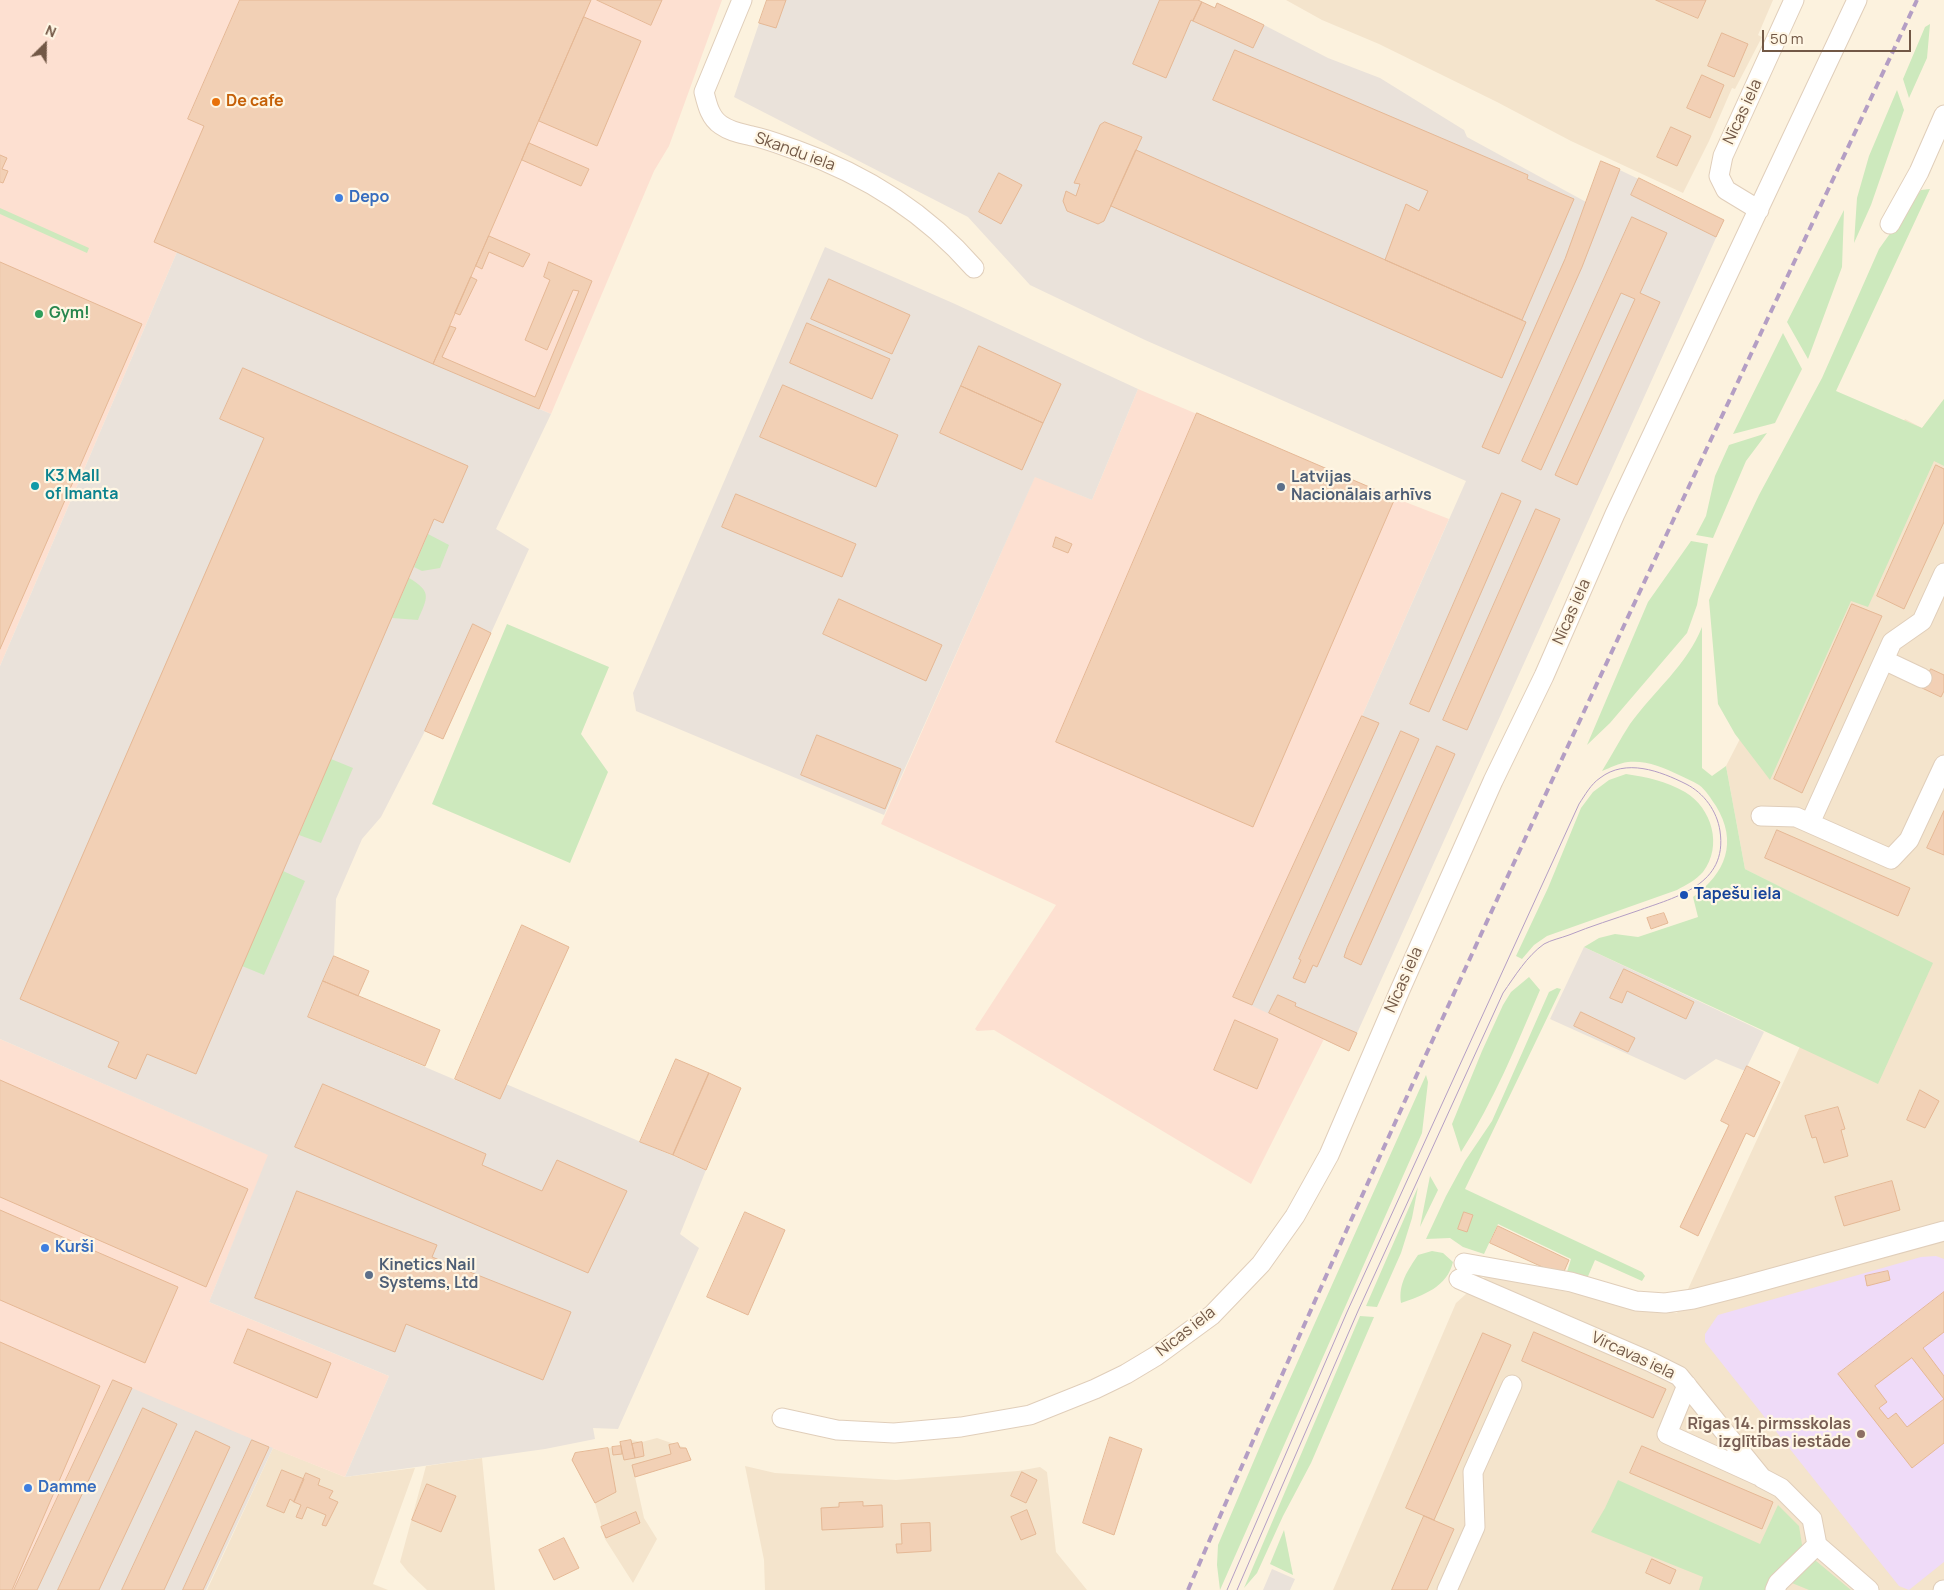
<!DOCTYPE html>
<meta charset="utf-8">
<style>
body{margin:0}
#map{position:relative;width:1944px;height:1590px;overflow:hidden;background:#fcf2de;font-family:Manrope,sans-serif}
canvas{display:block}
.north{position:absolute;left:20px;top:20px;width:50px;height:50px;-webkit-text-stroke:4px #fff6e4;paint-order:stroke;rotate:23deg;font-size:14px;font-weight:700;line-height:20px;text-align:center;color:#725846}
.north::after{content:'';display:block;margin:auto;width:18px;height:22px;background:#725846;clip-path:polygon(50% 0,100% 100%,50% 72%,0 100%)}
.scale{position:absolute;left:1762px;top:30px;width:149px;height:22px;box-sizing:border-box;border:2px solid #725846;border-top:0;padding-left:6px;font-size:15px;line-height:18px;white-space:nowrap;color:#725846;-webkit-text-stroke:4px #fff6e4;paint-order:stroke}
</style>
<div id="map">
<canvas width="1944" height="1590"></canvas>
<div class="north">N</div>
<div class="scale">50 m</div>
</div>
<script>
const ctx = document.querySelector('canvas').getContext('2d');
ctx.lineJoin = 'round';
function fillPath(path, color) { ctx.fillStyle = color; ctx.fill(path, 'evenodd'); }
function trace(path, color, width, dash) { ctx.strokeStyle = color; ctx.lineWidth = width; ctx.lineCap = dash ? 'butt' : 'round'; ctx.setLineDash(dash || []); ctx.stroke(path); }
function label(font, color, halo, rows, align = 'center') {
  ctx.font = font + ' Manrope,sans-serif'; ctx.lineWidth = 4.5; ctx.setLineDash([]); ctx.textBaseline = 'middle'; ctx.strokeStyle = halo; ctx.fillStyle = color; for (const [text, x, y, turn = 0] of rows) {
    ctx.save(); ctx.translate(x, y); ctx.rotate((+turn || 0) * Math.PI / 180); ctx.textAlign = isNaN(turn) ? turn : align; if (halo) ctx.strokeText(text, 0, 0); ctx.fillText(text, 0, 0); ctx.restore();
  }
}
fillPath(new Path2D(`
 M1286 0H1773L1758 35 1762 37 1735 89 1732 88 1709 141 1683 193 1571 141 1497 102 1379 44 1322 20Z
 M1944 399V1590H1333L1456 1303 1486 1276 1677 1313 1856 925 1745 869 1726 766 1905 419 1922 428Z
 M657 1438 686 1448 691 1460 635 1477 644 1518 657 1539 633 1583 605 1539 595 1503 572 1460 575 1453 621 1446 620 1442 631 1440 642 1442Z
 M273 1448 345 1477 415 1468 373 1584 388 1590H207Z
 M482 1458 495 1590H427L408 1572 400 1562 426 1466Z
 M745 1466 775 1473 896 1480 1018 1471 1040 1467 1047 1472 1056 1552 1087 1590H765L764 1560Z`), '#f4e4cc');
fillPath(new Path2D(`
 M0 0H722L669 146 654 171 551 414 177 252 0 666Z
 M1138 389 1395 498 1449 519 1362 716 1269 1013 1324 1039 1251 1184 994 1030 977 1031 975 1029 1056 905 881 824 1035 476 1092 500Z
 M0 1039 269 1155 209 1302 389 1376 345 1477 252 1440 113 1381 14 1590H0Z`), '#fde0d1');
fillPath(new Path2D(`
 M767 0H1198L1215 8 1217 3 1264 25 1328 58 1380 78 1464 130 1467 137 1586 202 1601 161 1724 220 1349 1051 1233 997 1362 716 1466 481 1145 340 1030 285 968 217 734 97Z
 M825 247 955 304 1138 389 1092 500 1035 477 884 815 636 711 633 693Z
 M177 252 551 414 496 529 529 549 443 739 425 731 381 817 362 839 336 899 334 956 308 1017 500 1099 506 1084 706 1170 680 1234 699 1248 618 1429 593 1428 595 1439 545 1449 345 1477 389 1376 209 1302 268 1155 0 1039V666Z
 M1584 947 1764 1032 1745 1071 1716 1059 1685 1080 1550 1019Z
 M113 1380 273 1448 206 1590H14Z
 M1272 1569 1295 1579 1290 1590H1263Z`), '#eae2da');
fillPath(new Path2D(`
 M1936 1256 1944 1259V1562L1909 1590 1899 1586 1851 1526 1705 1342V1334L1718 1315 1921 1257Z`), '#efdbf8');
fillPath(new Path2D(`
 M1930 24 1927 58 1909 98 1903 79 1925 27Z
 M1897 90 1904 110 1871 205 1854 243 1857 198 1869 156Z
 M1930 189 1836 391 1922 428 1944 399V466L1934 461 1868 607 1851 601 1770 780 1735 734 1718 704 1709 600 1759 495 1822 378 1879 249 1921 190Z
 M0 208 89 248 87 253 0 214Z
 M1844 210 1842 267 1808 359 1787 322Z
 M1783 333 1802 369 1775 423 1733 434Z
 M1767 433 1746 461 1713 538 1696 535 1706 516 1715 476 1729 445Z
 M428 534 449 545 440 568 422 571 414 567Z
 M1691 541 1708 544 1697 605 1687 633 1610 723 1587 745 1648 602Z
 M409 578C433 592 427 598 418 620L392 618Z
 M507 624 609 667 581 734 608 772 570 863 432 804Z
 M1702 627V768L1712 776 1726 766 1745 869 1933 963 1878 1084 1584 947 1599 938 1615 934 1638 937 1698 917 1693 897C1726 873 1738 842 1716 806 1711 799 1706 790 1699 785 1693 781 1685 778 1679 775 1663 767 1645 760 1628 762 1619 763 1610 768 1602 771 1612 755 1620 739 1630 724 1654 691 1687 665 1702 627Z
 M331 759 353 768 321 843 299 835Z
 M1626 774C1646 777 1666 781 1685 792 1712 808 1723 846 1703 872 1696 880 1686 885 1677 890L1547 936 1534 945 1522 959 1516 956 1548 888 1581 808 1593 792 1609 780Z
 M283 871 305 881 264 975 242 966Z
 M1529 977 1540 990C1516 1046 1494 1101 1461 1152L1452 1124 1482 1051 1503 1005 1511 992Z
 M1557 988 1561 989 1465 1189 1642 1272 1645 1276 1642 1281 1595 1260 1586 1281 1566 1275 1571 1259 1498 1224 1484 1254 1463 1247 1450 1238 1426 1239 1446 1196 1465 1161 1492 1121 1549 992Z
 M1426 1075 1428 1082 1422 1133 1220 1590 1217 1565 1218 1545 1267 1430Z
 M1430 1176 1438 1190 1420 1227Z
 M1418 1187 1412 1218 1401 1253 1377 1307 1366 1306Z
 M1432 1251 1443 1253 1453 1262C1447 1287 1424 1295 1401 1303 1398 1284 1408 1270 1418 1255Z
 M1360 1316 1374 1317 1311 1463 1283 1516 1257 1573 1244 1588Z
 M1618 1480 1760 1544 1778 1505 1799 1526 1803 1551 1767 1590H1699L1703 1577 1591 1532 1605 1508Z
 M1284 1530 1293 1575 1270 1564Z
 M1810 1556 1851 1590H1809L1787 1581Z`), '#cde9bd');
const building = new Path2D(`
 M240 0H591L433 364 154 242 204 126 188 119Z
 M597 0H662L651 25Z
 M767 0H786L776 28 759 23Z
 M1160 0H1198L1202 2 1193 21 1191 20 1166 78 1133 64Z
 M1656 0H1706L1698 18Z
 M1202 2 1215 8 1217 3 1264 25 1253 48 1193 21Z
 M584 17 641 41 597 146 539 121Z
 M1722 33 1748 44 1734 77 1708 66Z
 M1235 50 1528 175 1527 179 1574 199 1522 320 1385 260 1406 204 1419 211 1428 191 1213 100Z
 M1702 75 1724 85 1710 118 1687 108Z
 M1105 122 1142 137 1104 221 1098 224 1067 211 1063 201 1066 191 1076 196 1080 184 1074 183 1100 125Z
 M1671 127 1691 136 1677 166 1657 157Z
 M529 143 589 169 581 186 522 160Z
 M1136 150 1526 322 1502 378 1111 206Z
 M0 155 7 158 2 169 8 171 3 183 0 182Z
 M1601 161 1620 169 1582 267 1499 454 1482 447 1565 259Z
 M999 173 1022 185 1001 224 979 212Z
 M1639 178 1724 220 1716 237 1631 195Z
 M1632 217 1667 233 1640 293 1660 302 1577 485 1555 475 1635 299 1621 293 1541 470 1522 461Z
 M489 236 530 254 523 267 489 252 482 269 476 266Z
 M0 262 142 324 0 649Z
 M549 262 592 281 539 409 433 364 450 326 456 328 442 357 535 397 579 291 573 290 547 350 525 340 550 280 544 277Z
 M471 277 477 280 460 315 455 313Z
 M829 279 910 315 892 354 811 319Z
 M807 323 890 359 872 399 790 363Z
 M979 346 1061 384 1043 423 961 386Z
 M243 368 468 466 443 523 434 519 196 1074 147 1054 136 1079 108 1067 119 1042 20 999 264 438 220 419Z
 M783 385 898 435 876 487 760 437Z
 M961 386 1043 423 1022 470 940 433Z
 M1197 413 1395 498 1253 827 1056 742Z
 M1936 465 1944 469V522L1904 609 1877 596Z
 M1502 493 1521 501 1429 712 1410 704Z
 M736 494 856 544 842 577 722 527Z
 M1536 509 1560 519 1467 730 1443 720Z
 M1056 537 1072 544 1068 553 1053 547Z
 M839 599 942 645 926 681 823 634Z
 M1852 604 1882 616 1802 793 1774 779Z
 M473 624 491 633 443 739 425 731Z
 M1931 669 1944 675V691L1941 697 1922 688Z
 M1362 716 1379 723 1252 1005 1233 997Z
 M1401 731 1419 739 1317 967 1313 965 1305 983 1293 978 1301 960 1299 959Z
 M817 735 901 769 885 809 801 775Z
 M1437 746 1455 754 1361 965 1344 957 1347 948Z
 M1944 811V855L1927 848Z
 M1777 830 1910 888 1898 916 1765 858Z
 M1664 913 1668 923 1651 929 1647 918Z
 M522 925 569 947 500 1099 455 1079Z
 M334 956 369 971 358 996 323 981Z
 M1624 969 1694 1002 1686 1019 1627 991 1622 1003 1610 998Z
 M323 981 440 1030 425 1066 308 1017Z
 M1278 995 1296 1003 1295 1006 1357 1033 1349 1051 1269 1013Z
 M1581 1012 1635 1038 1628 1052 1574 1026Z
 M1235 1020 1278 1039 1257 1089 1214 1070Z
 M676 1059 709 1073 673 1155 640 1142Z
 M1747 1066 1780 1082 1754 1137 1746 1133 1698 1236 1680 1227 1729 1125 1721 1121Z
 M709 1073 741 1088 706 1170 673 1155Z
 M0 1080 248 1189 206 1287 0 1197Z
 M323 1084 486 1154 482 1165 542 1191 557 1160 627 1191 588 1273 295 1147Z
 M1920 1090 1939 1101 1925 1128 1907 1120Z
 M1838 1107 1845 1129 1841 1130 1848 1156 1824 1163 1816 1137 1812 1138 1805 1116Z
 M1892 1181 1900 1210 1844 1226 1835 1197Z
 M297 1191 437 1245 432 1257 571 1312 543 1380 406 1324 395 1352 255 1298Z
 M0 1210 178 1287 145 1363 0 1300Z
 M745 1212 785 1230 748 1315 707 1297Z
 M1464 1212 1473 1215 1467 1232 1458 1229Z
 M1498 1226 1569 1260 1562 1276 1490 1243Z
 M1888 1271 1890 1280 1867 1286 1865 1276Z
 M1944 1292V1332L1923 1348 1944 1376V1443L1912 1468 1838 1374ZM1912 1358 1944 1399 1907 1427 1896 1413 1888 1419 1879 1408 1887 1402 1875 1386Z
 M248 1329 331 1363 317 1398 234 1363Z
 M1534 1332 1666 1389 1653 1418 1522 1361Z
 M1483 1333 1511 1345 1434 1520 1406 1508Z
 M0 1342 100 1386 12 1590H0Z
 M113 1380 132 1388 37 1590H14Z
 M143 1408 177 1424 99 1590H58Z
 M196 1431 230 1447 164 1590H122Z
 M1110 1437 1142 1449 1114 1535 1083 1523Z
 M252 1440 269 1447 203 1590H183Z
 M631 1440 635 1458 624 1460 620 1442Z
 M642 1442 644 1456 635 1458 632 1444Z
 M678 1443 680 1448H686L691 1460 635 1477 632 1465 671 1454 669 1445Z
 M621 1446 622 1454 613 1455 612 1447Z
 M1642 1446 1773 1502 1762 1529 1630 1473Z
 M608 1448 616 1492 595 1503 572 1460 575 1453Z
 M282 1470 304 1479 294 1502 290 1499 284 1513 267 1506Z
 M1022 1472 1037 1480 1026 1503 1011 1496Z
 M306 1473 320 1479 318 1485 333 1491 329 1498 338 1502 326 1526 322 1525 326 1515 307 1507 302 1519 296 1517 301 1505 294 1502Z
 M427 1484 456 1496 441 1532 412 1520Z
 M863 1502V1506L882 1505 883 1527 822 1530 821 1508 839 1507V1503Z
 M1027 1510 1036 1534 1021 1540 1011 1517Z
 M636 1512 640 1523 606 1538 601 1527Z
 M1424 1516 1454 1529 1427 1590H1392Z
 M930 1523 931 1551 897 1553 896 1544H902L901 1524Z
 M564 1538 579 1568 554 1580 539 1550Z
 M1652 1559 1676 1570 1670 1584 1646 1573Z`);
fillPath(building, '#f2d0b5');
trace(building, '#e5b895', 1);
const street = new Path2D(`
 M742 0 704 92C707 104 710 118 721 125 731 132 740 133 752 136 767 139 782 145 796 150 864 174 926 213 974 268
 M1759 210 1726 190 1719 176 1723 156 1794 0
 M1890 224 1919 172 1944 115
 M1884 660 1922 678
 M1761 816 1796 817 1891 859 1909 840 1944 765
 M1810 823 1892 642 1922 621 1944 573
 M1464 1263 1571 1282 1636 1301 1665 1303 1693 1299 1740 1287 1944 1231
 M1459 1279 1651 1362 1679 1376 1762 1478 1781 1488 1812 1519 1817 1545 1869 1590
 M1687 1385 1667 1434 1757 1475
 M782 1418 837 1430 894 1433 961 1427 1030 1415 1095 1389 1126 1374 1156 1356 1212 1315 1261 1264 1295 1216 1329 1155 1400 990 1493 781 1544 676 1615 514 1857 0
 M1447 1590 1475 1527 1473 1472 1512 1385
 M1775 1590 1778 1583 1817 1545
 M1943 1590H1944`);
trace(street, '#e0ceba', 21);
trace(street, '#fff', 19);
trace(new Path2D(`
 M1227 1590 1347 1312 1579 804C1585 795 1591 784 1600 778 1626 758 1660 771 1686 784 1704 793 1717 811 1720 831 1728 885 1676 897 1637 911 1614 919 1591 926 1569 935 1561 938 1551 940 1544 944 1527 956 1515 976 1503 993L1358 1311 1237 1590`), '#b49ec4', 1);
trace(new Path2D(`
 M1188 1590C1419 1055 1670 528 1917 0`), '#b49ec4', 4, [8, 5]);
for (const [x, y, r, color] of [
 [216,102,5,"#e8710a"],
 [339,198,5,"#3f7fe0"],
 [39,314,5,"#2e9e5b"],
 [35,486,5,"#0f9aa8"],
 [1281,487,5,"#5c6f8a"],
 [1684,895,5,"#1a4fb4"],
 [45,1248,5,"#3f7fe0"],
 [369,1275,5,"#5c6f8a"],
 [1861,1434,5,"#8d6e63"],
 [28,1488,5,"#3f7fe0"]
]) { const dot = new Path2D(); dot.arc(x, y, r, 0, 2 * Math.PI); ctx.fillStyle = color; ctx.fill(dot); trace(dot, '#fff6e4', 2); }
label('bold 16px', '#c56008', '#fff6e4', [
 ["De cafe",226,102]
], 'left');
label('16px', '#725846', '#fff6e4', [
 ["Nīcas iela",1743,112,-65],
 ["Skandu iela",795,152,20],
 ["Nīcas iela",1572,612,-66],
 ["Nīcas iela",1404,980,-66],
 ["Nīcas iela",1186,1332,-38],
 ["Vircavas iela",1633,1356,25]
]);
label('bold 16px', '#366cbe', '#fff6e4', [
 ["Depo",349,198],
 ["Kurši",55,1248],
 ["Damme",38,1488]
], 'left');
label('bold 16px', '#27864d', '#fff6e4', [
 ["Gym!",49,314]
], 'left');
label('bold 16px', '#0d838f', '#fff6e4', [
 ["K3 Mall",45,477],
 ["of Imanta",45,495]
], 'left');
label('bold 16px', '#4e5e75', '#fff6e4', [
 ["Latvijas",1291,478],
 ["Nacionālais arhīvs",1291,496],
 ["Kinetics Nail",379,1266],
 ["Systems, Ltd",379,1284]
], 'left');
label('bold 16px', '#164399', '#fff6e4', [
 ["Tapešu iela",1694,895]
], 'left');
label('bold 16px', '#785e54', '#fff6e4', [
 ["Rīgas 14. pirmsskolas",1851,1425],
 ["izglītības iestāde",1851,1443]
], 'right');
</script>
